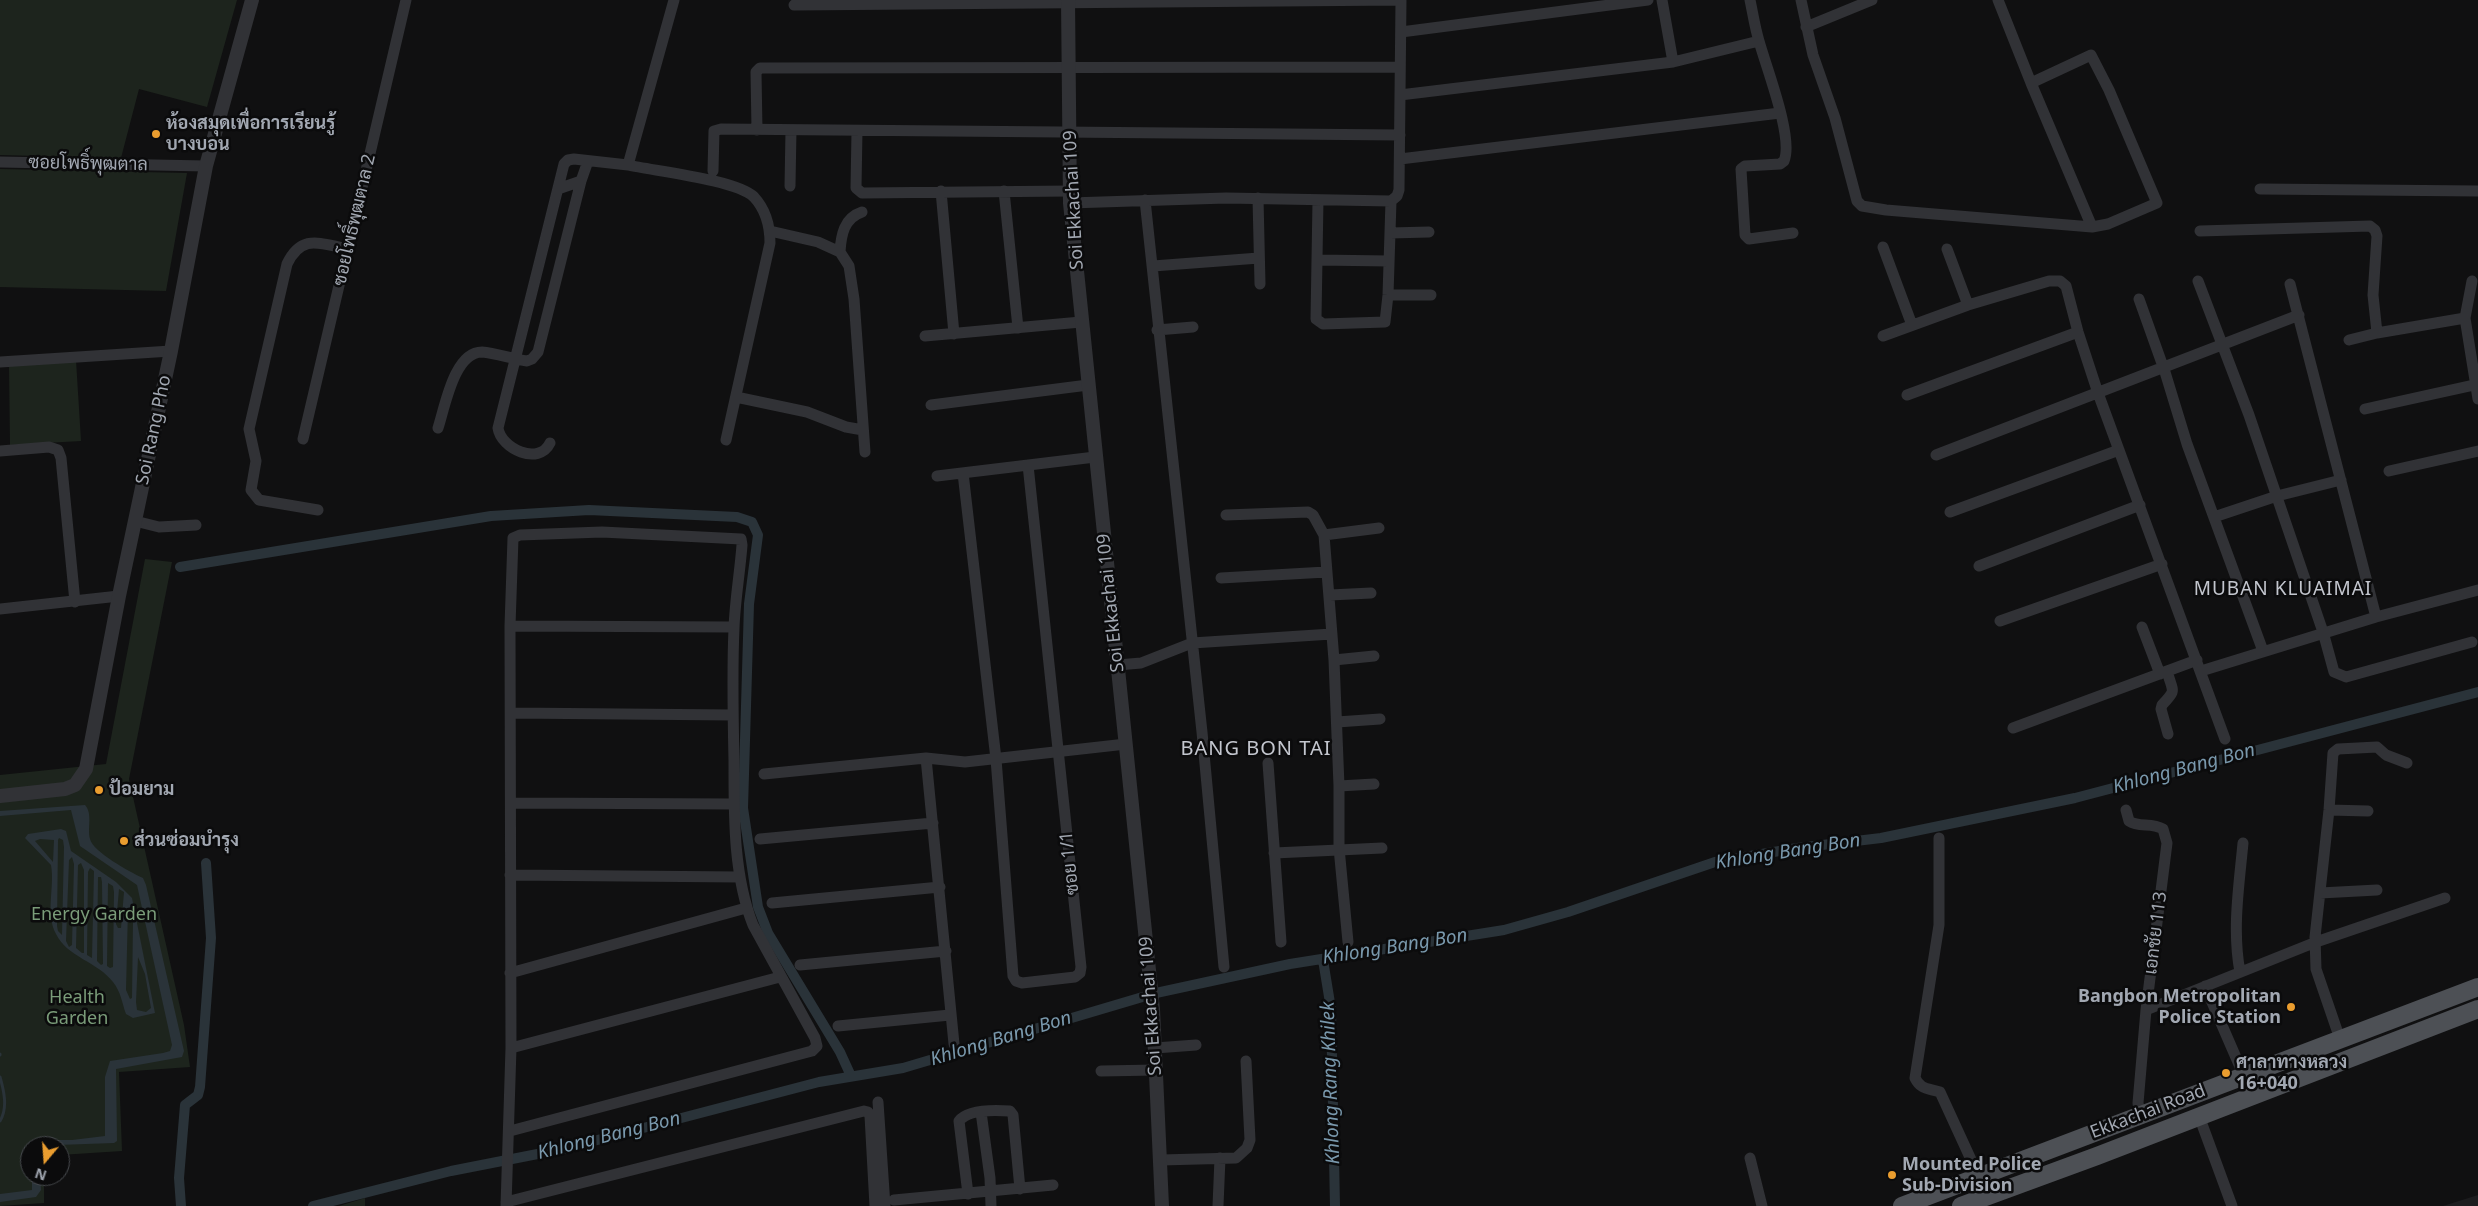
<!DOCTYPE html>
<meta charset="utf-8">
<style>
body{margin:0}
#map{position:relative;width:2478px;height:1206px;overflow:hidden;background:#101011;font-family:"Noto Sans",sans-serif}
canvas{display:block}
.north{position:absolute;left:20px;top:1136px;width:50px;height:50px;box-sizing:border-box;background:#0b0b0c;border:1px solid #474a4e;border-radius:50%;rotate:198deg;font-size:14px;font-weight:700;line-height:20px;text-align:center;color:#a2a8b2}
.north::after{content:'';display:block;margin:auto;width:18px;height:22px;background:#ea9d2f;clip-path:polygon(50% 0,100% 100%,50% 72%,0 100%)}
</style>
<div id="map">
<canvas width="2478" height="1206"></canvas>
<div class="north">N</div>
</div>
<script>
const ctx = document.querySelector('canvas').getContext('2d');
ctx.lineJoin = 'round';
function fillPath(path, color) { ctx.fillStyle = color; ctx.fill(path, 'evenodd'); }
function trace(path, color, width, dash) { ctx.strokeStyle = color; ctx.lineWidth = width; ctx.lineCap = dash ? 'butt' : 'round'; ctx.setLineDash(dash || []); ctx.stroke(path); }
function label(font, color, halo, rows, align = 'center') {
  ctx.font = font + ' "Noto Sans",Sarabun,sans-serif'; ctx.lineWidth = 5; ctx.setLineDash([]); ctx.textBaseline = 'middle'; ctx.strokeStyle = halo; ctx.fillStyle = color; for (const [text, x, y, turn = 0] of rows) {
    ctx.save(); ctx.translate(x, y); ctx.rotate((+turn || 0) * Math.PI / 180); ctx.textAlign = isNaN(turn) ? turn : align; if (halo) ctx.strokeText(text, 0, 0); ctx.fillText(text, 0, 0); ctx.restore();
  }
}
fillPath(new Path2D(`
 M2478 1195V1206H2443Z`), '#1c1c1e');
fillPath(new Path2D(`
 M0 0H237L207 107 139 89 121 158 0 155Z
 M0 169 187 173 166 291 0 287Z
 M76 360 81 441 10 445 9 364Z
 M145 559 172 562 129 779 184 1025 190 1067 119 1072 122 1151 60 1155V1146H30V1176H44V1203L0 1206V775L106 764Z
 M365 1198V1206H339Z`), '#1d241d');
fillPath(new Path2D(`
 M85 805C93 814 87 828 90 839 93 852 130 872 143 878L146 885 184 1051 182 1057 116 1069 117 1141 114 1143 30 1146V1150L29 1142 36 1140H72L105 1136V1077L110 1061 163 1053 170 1051 172 1045 137 885 80 846 71 810 0 816V811Z
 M61 829 66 831 71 851 116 882 132 898 155 1013 133 1018 126 1014C122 1003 121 992 113 982 98 962 67 957 56 934 45 913 55 887 51 865L25 838 28 834ZM59 838 63 840 64 847 62 935 58 931 57 926 58 840ZM40 839 54 840 53 862 35 841ZM72 857 74 864 72 945 69 947 66 941 69 860ZM81 863 84 870V953H82L76 948 78 865ZM90 868 94 871 92 958 87 955 88 872ZM98 877H101L102 882 103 964 101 965 97 961ZM108 883 113 886 114 892 113 967 110 968 107 966ZM119 889 124 892 121 928H118L116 924ZM128 909 132 912 133 920 132 998 130 999 126 990ZM138 957 145 974 151 1008 146 1012 137 1010 136 1002Z
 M32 1176H40L41 1190 36 1197 0 1202V1194L32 1190Z`), '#2a3339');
trace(new Path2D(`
 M0 1055V1054
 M0 1077C4 1091 8 1108 0 1121`), '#2a3339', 3);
trace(new Path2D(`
 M180 567 491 516 589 510 737 517 752 522 758 535 749 604 743 808 758 907 768 933 840 1052 851 1076
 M1323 960 1331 1009 1335 1206
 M181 1206 179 1178 185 1105 198 1095 200 1087 211 938 206 863
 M313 1206 451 1171 563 1149 819 1082 903 1068 1156 993 1290 964 1504 930 1568 912 1715 862 1797 848 1881 838 2075 798 2478 692`), '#2a3339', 10);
trace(new Path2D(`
 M1662 0 1673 62
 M1750 0C1753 14 1755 28 1759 41 1766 67 1794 138 1784 161L1780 164 1745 166 1741 169 1745 235 1749 239 1793 233
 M1801 0 1813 55 1835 118 1857 201 1862 206 1886 210 2092 227 2108 224 2157 203 2109 90 2091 55 2031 83 1998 0
 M794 5 1401 0
 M1806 27 1872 0
 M1401 32 1648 0
 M2031 83 2092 227
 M1400 95 1673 62 1759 41
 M757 130 756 72 760 68 1400 67
 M857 131 856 188 862 193 1070 191
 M1400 159 1780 113
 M0 162 206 166
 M628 165C655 171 737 180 754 197 766 210 770 227 770 243L726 440
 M713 171 714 131 721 129 1400 135
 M790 186 791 130
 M558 189 581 181 588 161
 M2260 189 2478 191
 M941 191 954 334
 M1004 191 1018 328
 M1258 198 1260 284
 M1145 200 1202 732 1224 967
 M1318 200 1316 319 1323 324 1385 322 1388 295 1391 201
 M1070 203 1226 198 1391 201 1397 196 1399 190 1401 0
 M770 231 818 242 840 252 849 266 854 299 865 452
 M2200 231 2370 226 2375 230 2377 236 2373 295 2377 333
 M1390 233 1429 232
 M1883 247 1912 325
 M1947 249 1968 305
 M840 252C841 235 844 218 862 212
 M1318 260 1389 261
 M1153 266 1259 258
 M2198 281 2249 415 2323 632 2334 672 2346 677 2472 642
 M2472 281 2465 318 2478 399
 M2290 284 2376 617
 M1388 295H1431
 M2139 299 2165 372 2187 444 2263 651
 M1157 330 1193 327
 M925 336 1081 322
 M1883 336 1968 305 2049 281H2060L2066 286 2078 332 2098 393 2225 739
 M2349 340 2377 333 2465 318
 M0 362 171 351
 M1907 395 2078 332
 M736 397 807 412 846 427 863 430
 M931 405 1088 385
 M2365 409 2478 384
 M438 428C445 407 454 352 482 352 496 353 512 359 527 361L532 359 538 352 581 181
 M303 439 406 0
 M550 443C539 466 501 449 498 428L564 164 568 160 574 159 628 165 674 0
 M0 451 49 447 58 450 61 458 75 602
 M1936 455 2299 315
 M2389 471 2478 451
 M963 473 996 759 1013 976 1016 981 1022 983 1075 977 1080 973 1081 967 1028 465
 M937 476 1095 457
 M318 510 259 500 251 490 256 461 249 429 287 264C302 233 320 244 349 249
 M1950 512 2119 450
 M1226 515 1308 512 1313 515 1324 535 1334 660 1339 786V848L1348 942
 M2214 517 2277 496 2341 480
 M135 521 159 527 196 525
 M1324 535 1379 528
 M1979 566 2140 505
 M1221 578 1326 572
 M1330 595 1371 593
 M0 609 119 596
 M2000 621 2162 564
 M510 626 734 627
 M2142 627 2160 674
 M1334 660 1374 656
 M1118 665 1141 663 1192 643 1332 634
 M2167 671C2173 693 2177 689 2162 705L2161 709 2168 734
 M2201 671 2376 617 2478 590
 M512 713 733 715
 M1337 722 1380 719
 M2013 728 2197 660
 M926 758 954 1044
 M1268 763 1281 942
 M764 774 926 758 965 762 1126 744
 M1339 786 1374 784
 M511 803 734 804
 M2126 810 2129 821C2139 828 2151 822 2163 829L2167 843 2146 1010 2138 1103 2140 1115
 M2329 810 2368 811
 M1939 838V925L1915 1078C1921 1090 1928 1088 1940 1092L1979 1177
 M760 839 933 823
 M1274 853 1382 848
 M510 875 740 877
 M2320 893 2377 890
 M772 903 940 887
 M800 965 946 951
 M2240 972C2232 930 2239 886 2243 843
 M510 973 746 908
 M2205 986 2244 1076
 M2146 1010 2316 942 2445 898
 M838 1026 950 1015
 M2340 1039 2316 969 2315 937 2329 810 2333 753 2338 749 2377 747 2386 755 2407 763
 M511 1048 780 977
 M1155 1048 1196 1045
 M1101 1071 1156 1070
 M878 1102 885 1206
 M981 1112 990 1178 991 1206
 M2199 1116 2232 1206
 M1750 1158 1762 1206
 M1161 1160 1236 1158 1247 1148 1250 1140 1246 1061
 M968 1194 959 1121C968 1109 996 1110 1010 1111L1013 1115 1020 1189
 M894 1200 1053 1185
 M506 1202 864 1111 868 1112 870 1116 875 1206
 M506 1206 511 1048 510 626 513 538 520 535 602 532 741 539 742 545C740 572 735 600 734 628 732 672 733 716 734 761 734 815 733 874 753 925L815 1038 817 1046 812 1051 510 1131
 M1218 1206 1220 1158`), '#313236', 11);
trace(new Path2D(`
 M1068 0 1070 203 1153 1009 1162 1206
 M0 796 65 789 75 785 86 769 119 596 171 351 206 166 252 0`), '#313236', 14);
trace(new Path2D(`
 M1902 1206 2478 987
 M1961 1206 2097 1156 2478 1009`), '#4d5055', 18);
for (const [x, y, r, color] of [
 [156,134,5,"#ea9d2f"],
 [99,790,5,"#ea9d2f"],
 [124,841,5,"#ea9d2f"],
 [2291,1007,5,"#ea9d2f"],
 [2226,1073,5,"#ea9d2f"],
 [1892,1175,5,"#ea9d2f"]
]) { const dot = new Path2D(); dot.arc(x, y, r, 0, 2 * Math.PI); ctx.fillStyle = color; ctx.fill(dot); trace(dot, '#0b0b0c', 2); }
label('bold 18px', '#a2a8b2', '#0b0b0c', [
 ["ห้องสมุดเพื่อการเรียนรู้",166,124],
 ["บางบอน",166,145],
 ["ป้อมยาม",109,790],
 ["ส่วนซ่อมบำรุง",134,841],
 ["Bangbon Metropolitan",2281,997,"right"],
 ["Police Station",2281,1018,"right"],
 ["ศาลาทางหลวง",2236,1063],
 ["16+040",2236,1084],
 ["Mounted Police",1902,1165],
 ["Sub-Division",1902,1186]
], 'left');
label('18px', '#a2a8b2', '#0b0b0c', [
 ["ซอยโพธิ์พุฒตาล",88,164,1],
 ["Soi Ekkachai 109",1074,200,-93],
 ["ซอยโพธิ์พุฒตาล 2",355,220,-77],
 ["Soi Rang Pho",154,430,-78],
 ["Soi Ekkachai 109",1111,603,-96],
 ["ซอย 1/1",1070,863,-96],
 ["เอกชัย 113",2156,933,-83],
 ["Soi Ekkachai 109",1151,1006,-94],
 ["Ekkachai Road",2148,1112,-21]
]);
label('18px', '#7a9c79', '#0b0b0c', [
 ["Energy Garden",94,915],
 ["Health",77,998],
 ["Garden",77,1019]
]);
ctx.letterSpacing = '1px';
label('19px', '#c3c6ce', '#0b0b0c', [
 ["MUBAN KLUAIMAI",2283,590]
]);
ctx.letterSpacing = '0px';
label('italic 19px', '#7998ac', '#0b0b0c', [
 ["Khlong Bang Bon",2184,769,-15],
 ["Khlong Bang Bon",1788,852,-9],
 ["Khlong Bang Bon",1395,947,-9],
 ["Khlong Bang Bon",1001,1039,-17],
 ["Khlong Rang Khilek",1331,1083,-92],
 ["Khlong Bang Bon",609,1136,-14]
]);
ctx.letterSpacing = '1px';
label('20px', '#c3c6ce', '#0b0b0c', [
 ["BANG BON TAI",1256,749]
]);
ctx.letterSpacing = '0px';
</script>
